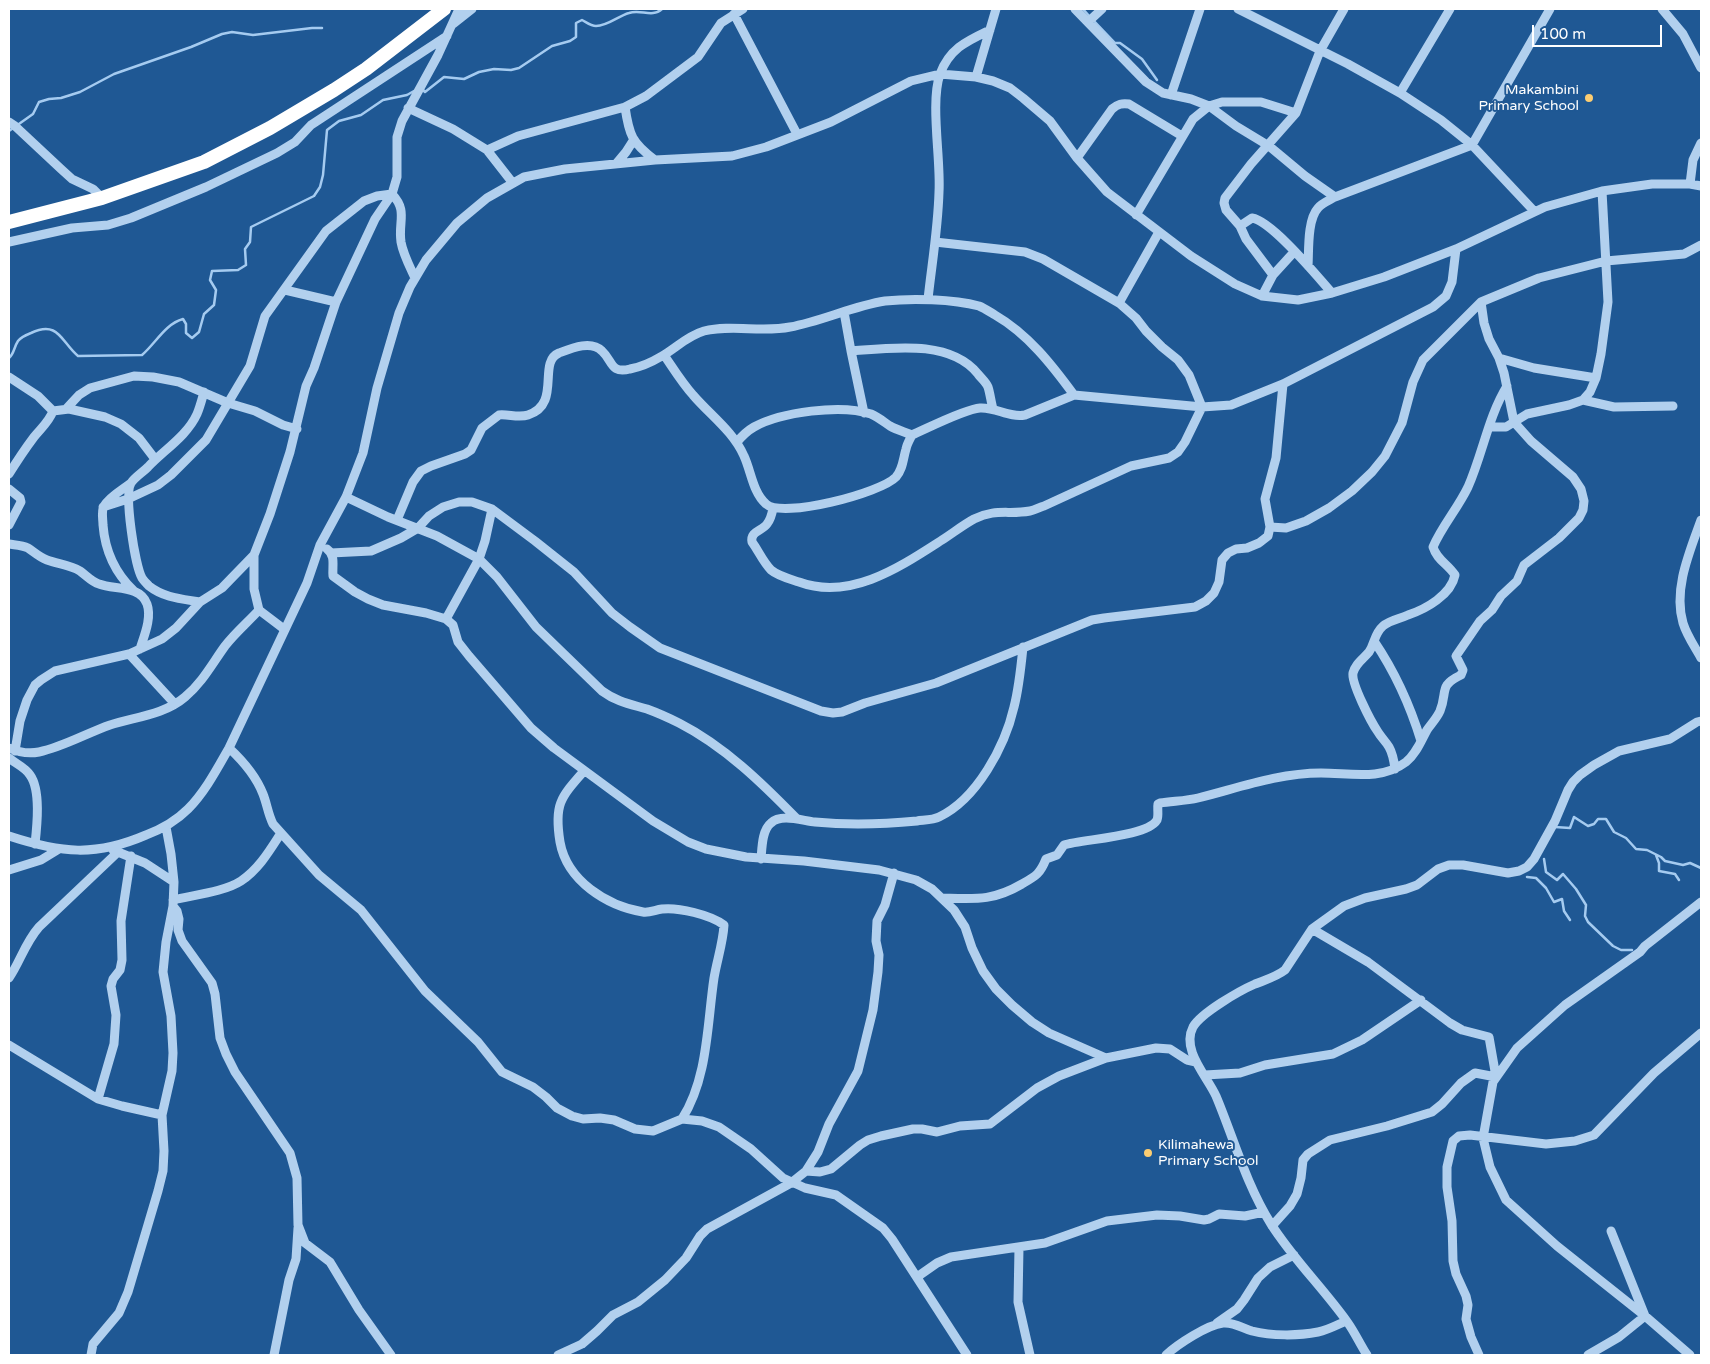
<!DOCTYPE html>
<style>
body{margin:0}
#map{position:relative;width:1710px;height:1364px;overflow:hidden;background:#1f5894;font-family:"Varela Round",sans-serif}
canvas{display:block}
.frame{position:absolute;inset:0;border:10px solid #fff;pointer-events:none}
.scale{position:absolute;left:1532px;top:25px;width:130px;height:22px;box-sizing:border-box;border:2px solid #fff;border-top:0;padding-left:6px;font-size:15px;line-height:18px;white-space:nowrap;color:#fff;-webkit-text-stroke:4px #1f5894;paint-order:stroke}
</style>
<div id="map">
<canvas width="1710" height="1364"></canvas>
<div class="frame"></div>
<div class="scale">100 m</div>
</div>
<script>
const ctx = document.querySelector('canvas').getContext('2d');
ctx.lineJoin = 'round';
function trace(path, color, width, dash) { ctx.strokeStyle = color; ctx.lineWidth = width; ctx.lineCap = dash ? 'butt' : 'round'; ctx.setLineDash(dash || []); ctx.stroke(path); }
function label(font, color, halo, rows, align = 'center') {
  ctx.font = font + ' "Varela Round",sans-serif'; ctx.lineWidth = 4; ctx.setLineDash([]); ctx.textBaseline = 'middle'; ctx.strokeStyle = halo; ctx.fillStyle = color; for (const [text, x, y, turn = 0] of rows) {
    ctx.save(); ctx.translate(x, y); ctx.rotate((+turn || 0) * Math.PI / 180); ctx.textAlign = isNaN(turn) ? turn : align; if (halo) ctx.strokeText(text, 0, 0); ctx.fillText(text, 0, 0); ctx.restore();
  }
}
trace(new Path2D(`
 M1083 9 1090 17
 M1094 21 1115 43H1120L1142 59 1157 80
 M421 88 425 92 444 77 464 79 479 72 494 69 511 70 519 68 552 46 570 41 576 37V23L582 20C586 22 591 26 596 26 608 26 618 16 629 13 641 9 652 18 662 9
 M9 131 33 114 39 102 49 99 61 98 80 92 114 74 191 47 222 34 232 32 253 35 312 28H322
 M9 358C14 354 14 347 18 341 21 337 26 335 31 333 59 320 61 342 78 356L142 355C156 343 165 324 183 319L186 324V333L192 338 199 332 204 314 214 305 216 290 210 280 212 271 238 270 246 265 245 249 250 242 251 227 314 196 320 187 323 175 327 130 339 121 361 115 383 100 407 95 414 91
 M1555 827 1570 828 1574 817 1588 826 1594 824 1598 819H1606L1614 832 1626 838 1636 849 1647 850 1661 857 1665 861 1683 865 1690 863 1701 868
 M1656 855 1659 863V871L1675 874 1679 880
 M1544 859 1546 872 1557 880 1563 874 1576 889 1586 905 1585 916 1588 922 1613 946 1621 950H1632
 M1527 877 1536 878 1546 888 1554 902 1562 899 1564 911 1570 920`), '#a5cbf0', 2.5);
trace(new Path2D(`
 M1075 9 1146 82 1163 93 1191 99 1209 106 1236 126 1269 146 1305 176 1335 197
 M1238 9 1348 64 1400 93 1441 120 1472 145 1534 211
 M1662 9 1683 34 1701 68
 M734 14 797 134
 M1088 22 1102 9
 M453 24 472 9
 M976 77 996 9
 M1400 93 1450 9
 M1171 95 1200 9
 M625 107C629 135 632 143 655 160
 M408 108 453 129 487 150 512 182
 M9 122 15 126 61 169 72 179 93 189 102 198
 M487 150 518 136 625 107 646 96 698 57 721 23 743 9
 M1077 158 1112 109C1118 104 1122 103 1129 104L1182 136
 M616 164 626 152 633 141
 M1690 184 1693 160 1701 143
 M1136 215 1193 119 1209 106 1222 102H1261L1296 113
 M1240 226 1252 218C1272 221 1317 276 1332 293
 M9 242 72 228 108 225 131 218 206 187 277 153 295 142 311 125 447 36
 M1308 266C1309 251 1307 220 1318 208 1322 203 1330 200 1335 197L1472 145 1550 9
 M1273 275 1246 239 1240 226 1226 210 1224 203 1225 198 1251 164 1296 113 1320 51 1344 9
 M285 290 336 302
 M1262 296 1273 275 1294 252
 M928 299C932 263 938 228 939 192 941 159 930 103 940 74 950 48 967 41 990 30
 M1119 303 1159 232
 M844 312 851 351 864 413
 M851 351C891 348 950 339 978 374 981 378 986 382 988 387 990 393 991 402 993 409
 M664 355C673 368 682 383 693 395 710 415 733 431 744 456 751 471 753 493 766 504 782 519 881 493 896 477 903 469 903 459 906 449 907 444 910 439 912 435 928 428 965 409 980 408 996 407 1009 418 1025 415L1074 395 1202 407 1231 405 1283 384 1433 307 1446 296 1452 282 1456 249
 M1499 358 1534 368 1596 378
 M9 377 38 396 53 411 69 409 105 417 121 424 139 438 155 459
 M1583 400 1614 407 1673 406
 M66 409 79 395 90 388 134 376 153 377 179 382 228 403 255 411 283 425 297 429
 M1489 427H1506L1527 414 1569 405 1583 400 1590 392 1596 378 1601 354 1608 302 1602 191
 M737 442C742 436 747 431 754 427 781 412 841 404 871 414 878 417 884 422 890 426 897 430 905 432 912 435
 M9 474C17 461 25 449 34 437 41 428 49 422 53 411
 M131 483C122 490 110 496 104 506 101 511 103 519 103 525 105 551 115 573 134 591
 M9 489 20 498 21 502 9 525
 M346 497 388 517 437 536 479 559 497 577 536 627 602 691C617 702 630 704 647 709 658 713 669 718 679 723 724 746 762 783 797 819
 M103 507 128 499 158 485 171 475 206 440 250 366 265 316 326 231 364 201 377 196 392 194C408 211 398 221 401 242 403 254 410 267 415 278
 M773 508C772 514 771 519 767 524 762 531 750 531 752 542 758 550 763 562 771 570 778 576 790 579 799 582 850 601 900 567 942 540 953 533 963 525 974 519 996 508 1008 515 1030 511 1035 510 1040 507 1044 506L1131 466 1169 458 1178 452 1185 442 1202 407 1189 375 1178 360 1162 347 1146 331 1136 318 1119 303 1043 259 1025 252 935 242
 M397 520 413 482 421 471 431 466 465 454 471 450 482 428 499 415C508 414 519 418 528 415 562 404 537 362 559 353 572 348 591 340 602 351 613 361 610 374 630 369 641 367 652 362 662 356 676 348 687 336 704 331 732 324 762 333 790 327 822 321 853 306 885 301 911 298 953 299 979 306 984 308 990 312 995 315 1028 334 1052 365 1074 395
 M1701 520C1690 551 1673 589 1683 623 1687 636 1695 647 1701 658
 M1270 527 1286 528 1306 521 1329 508 1352 491 1372 472 1385 456 1402 423 1413 382 1423 360 1481 302 1539 278 1606 261 1684 254 1701 245
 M9 544C15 545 22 545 28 548 34 552 39 557 47 560 58 564 71 565 80 571 87 576 92 582 99 584 115 590 140 585 147 604 152 618 144 636 140 649
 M327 549C336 556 332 566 333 576L355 592 368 599 383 605 426 613 446 619 453 625 458 642 469 656 531 728 554 748 653 821 688 842 706 849 746 857 804 861 879 870 916 880 932 889 954 910 965 927 972 948 983 971 996 989 1012 1005 1032 1022 1049 1033 1106 1058
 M331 553 371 551 401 538 418 528 429 516 443 507 459 502H472L492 509 535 541 574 572 612 613 630 627 660 648 821 711 833 713 842 712 865 703 936 683 1092 620 1104 618 1195 607 1206 601 1214 593 1219 582 1222 560 1228 553 1236 549 1247 548 1259 543 1268 536 1270 527 1265 499 1276 458 1283 384
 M254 555V589L259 610 284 629
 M200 602C183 599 164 598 149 586 147 584 144 581 142 578 135 566 124 495 131 483 135 477 142 473 148 467 164 450 187 436 197 414 200 407 202 399 204 392
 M446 619 479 559 485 541 492 509
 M1374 641C1395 672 1410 705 1421 741
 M129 654 175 704
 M9 748C18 752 29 754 39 752 63 747 87 733 110 725 135 717 164 715 185 697 202 683 212 664 225 646 235 633 248 622 259 610
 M229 748C243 761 256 776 263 794 267 804 268 814 273 824L319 875 361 910 425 991 478 1042 502 1072 533 1087 546 1097 557 1108 572 1116 583 1119 600 1118 614 1120 635 1129 653 1131 682 1119 702 1121 719 1127 751 1149 783 1178 805 1188 836 1195 883 1228 892 1239 967 1355
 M15 751 20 721 27 700 35 685 41 680 55 671 129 654 162 639 176 628 200 602 222 588 254 555 270 514 290 452 306 386 314 368 336 302 375 219 392 194 397 177V137L402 121 438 55 459 9
 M9 758C16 764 25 767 30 775 41 790 37 826 35 844
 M1395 769C1394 761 1393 754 1389 747 1386 742 1381 737 1378 732 1371 722 1351 683 1353 673 1355 664 1363 659 1369 652 1375 643 1374 634 1383 626 1390 620 1399 619 1408 615 1426 609 1451 595 1455 575 1448 564 1437 560 1433 547 1442 526 1458 508 1468 487 1483 453 1488 417 1507 386
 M584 771C560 798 554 805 560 842 567 881 607 906 643 912 649 913 655 910 662 909 678 907 711 915 724 925 723 943 717 960 714 978 707 1025 708 1078 682 1119
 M9 836C61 853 95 857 146 835 162 829 176 821 188 809 205 792 217 769 229 748L307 583 320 545 346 497 363 453 377 388 399 313 410 287 426 260 457 223 487 198 524 177 565 169 655 160 732 156 766 147 831 122 911 81 940 74 976 77 993 81 1010 88 1023 98 1050 121 1077 158 1107 192 1191 256 1235 284 1262 296 1298 300 1332 293 1384 277 1456 249 1545 207 1602 191 1652 184H1690L1701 186
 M113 850 145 863 174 882
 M761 859C762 848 762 830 771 823 781 813 803 821 815 822 847 825 885 824 917 821 924 820 933 820 939 817 977 799 1005 746 1014 707 1019 688 1021 667 1023 647
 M9 870 41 860 59 849
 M943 898C976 899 993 901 1022 884 1036 876 1040 874 1046 859L1057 855 1064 845C1082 839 1147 837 1157 820 1159 815 1157 809 1158 804L1160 803C1172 801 1186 801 1198 798 1238 788 1279 773 1321 773 1350 773 1381 781 1406 762 1416 754 1421 741 1427 730 1431 724 1437 718 1440 711 1448 691 1438 686 1461 675L1463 670 1456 656 1480 621 1492 610 1501 596 1517 581 1524 565 1559 538 1579 518 1583 510 1584 501 1581 489 1573 477 1531 441 1514 422 1504 373 1499 358 1489 339 1484 323 1481 302
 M173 900C193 895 224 892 241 881 259 869 270 850 281 833
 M173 906 177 911 179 919 178 930 182 941 212 983 215 994 220 1038 226 1054 235 1072 290 1153 297 1178 298 1225 305 1243 330 1262 359 1310 391 1355
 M9 978C20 962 25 943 39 927L118 852
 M9 1045 98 1099 122 1106 162 1115
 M1205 1075 1240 1073 1265 1065 1333 1054 1362 1040 1421 1000
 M98 1099 114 1044 116 1015 111 986 113 979 120 970 122 960 121 921 131 856
 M806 1171 820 1172 831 1169 860 1145 868 1140 881 1136 913 1129H922L937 1132 960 1126 990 1124 1037 1088 1059 1076 1106 1058 1156 1048 1170 1049 1187 1060 1196 1062
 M1272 1226 1290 1206 1297 1194 1301 1178 1303 1160 1308 1154 1330 1140 1387 1126 1432 1112 1442 1104 1461 1083 1475 1073 1496 1077 1489 1037 1462 1030 1450 1023 1368 962 1312 929
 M1019 1248 1018 1302 1030 1355
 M917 1277 937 1263 951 1257 1045 1243 1107 1221 1157 1215 1180 1216 1204 1220 1209 1219 1219 1214 1245 1216 1264 1212
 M1217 1323 1237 1309 1244 1300 1258 1278 1270 1267 1294 1255
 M91 1355 93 1344 119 1313 128 1292 158 1191 163 1171 164 1151 162 1115 172 1071 173 1053 171 1016 163 972 166 942 173 906 174 882 171 854 166 827
 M274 1355 289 1280 296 1259 298 1228
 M558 1355 582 1344 597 1331 613 1315 638 1302 665 1280 686 1258 700 1236 707 1229 791 1183 806 1171 818 1152 829 1124 858 1071 873 1010 878 972 879 955 876 941 877 921 885 905 894 873
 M1166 1355C1178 1344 1207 1325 1223 1323 1234 1322 1242 1328 1252 1331 1272 1336 1298 1336 1318 1332 1328 1330 1337 1325 1346 1321
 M1367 1355C1360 1344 1355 1333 1348 1323 1324 1289 1293 1259 1271 1224 1246 1184 1234 1139 1216 1096 1207 1076 1181 1050 1193 1027 1201 1013 1239 991 1255 984 1265 980 1276 977 1285 970L1312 929 1344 906 1365 898 1406 889 1417 885 1438 869 1449 865H1463L1508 873 1519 871 1527 867 1534 859 1555 821 1568 790 1573 782 1580 775 1594 765 1619 751 1670 739 1697 722 1701 721
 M1479 1355 1471 1337 1466 1319 1468 1305 1466 1296 1456 1274 1453 1261 1452 1221 1447 1187V1167L1453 1141 1459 1136 1470 1135 1546 1144 1575 1141 1594 1135 1654 1073 1701 1033
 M1588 1355 1619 1337 1645 1316 1611 1231
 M1690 1355 1645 1316 1557 1246 1506 1200 1490 1167 1483 1138 1493 1082 1517 1048 1565 1005 1640 952 1645 946 1701 902`), '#b2d0ee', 9);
trace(new Path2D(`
 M9 222 102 198 204 162 270 128 334 90 366 69 444 9`), '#fff', 14);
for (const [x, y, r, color] of [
 [1589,98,5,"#fccd72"],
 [1148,1153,5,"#fccd72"]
]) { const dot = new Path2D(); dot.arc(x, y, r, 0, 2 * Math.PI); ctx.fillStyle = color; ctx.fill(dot); trace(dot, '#1f5894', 2); }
label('14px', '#fff', '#1f5894', [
 ["Makambini",1579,90],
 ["Primary School",1579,106],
 ["Kilimahewa",1158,1145,"left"],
 ["Primary School",1158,1161,"left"]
], 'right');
</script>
